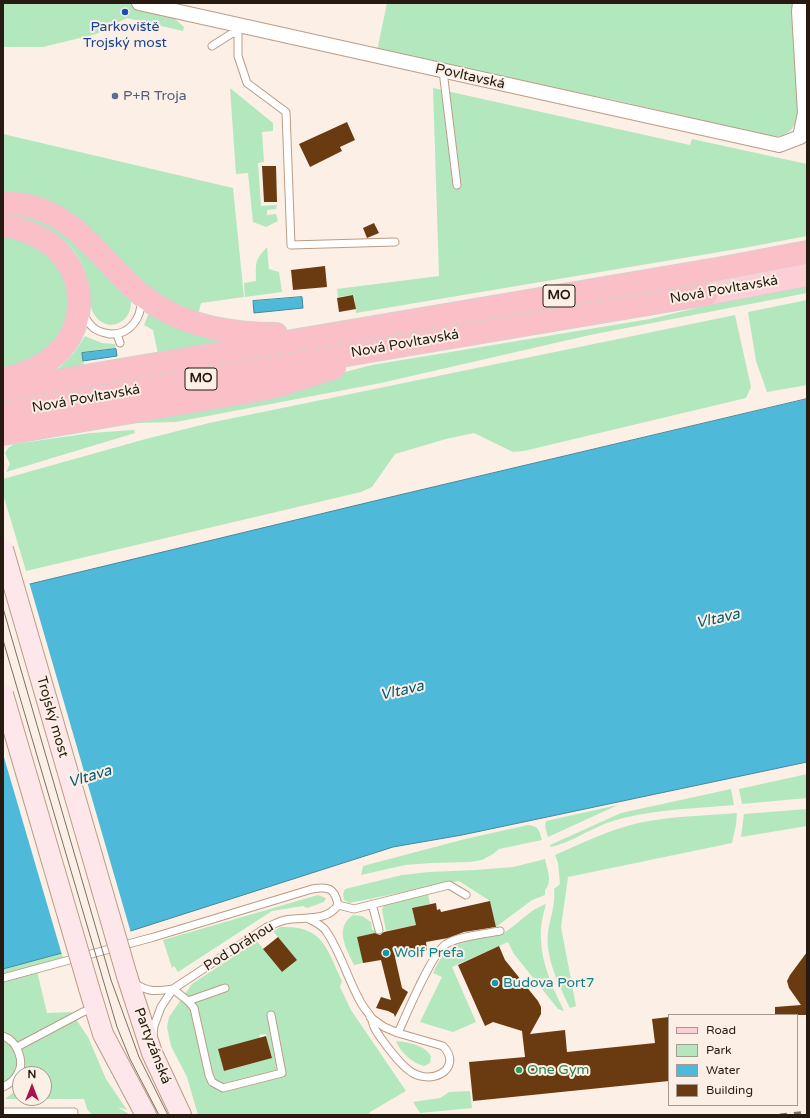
<!DOCTYPE html>
<meta charset="utf-8">
<style>
body{margin:0}
#map{position:relative;width:810px;height:1118px;overflow:hidden;background:#fcefe5;font-family:"Varela Round",sans-serif}
canvas{display:block}
.frame{position:absolute;inset:0;border:4px solid #261a11;pointer-events:none}
.legend{position:absolute;left:668px;top:1014px;width:130px;height:92px;box-sizing:border-box;background:#fcefe5;border:1px solid #a69a90;margin:0;padding:5px 7px;list-style:none;font-size:12px;color:#261a11}
.legend li{display:flex;align-items:center;gap:8px;height:20px}
.legend b{width:20px;border:1px solid #a69a90}
.north{position:absolute;left:12px;top:1066px;width:40px;height:40px;box-sizing:border-box;background:#fcefe5;border:1px solid #a69a90;border-radius:50%;rotate:0deg;font-size:11px;font-weight:700;line-height:16px;text-align:center;color:#261a11}
.north::after{content:'';display:block;margin:auto;width:14px;height:18px;background:#a71248;clip-path:polygon(50% 0,100% 100%,50% 72%,0 100%)}
</style>
<div id="map">
<canvas width="810" height="1118"></canvas>
<div class="frame"></div>
<ul class="legend">
<li><b style="height:5px;background:#fccfd6"></b>Road</li>
<li><b style="height:11px;background:#b3e8bf"></b>Park</li>
<li><b style="height:11px;background:#4fb9d9"></b>Water</li>
<li><b style="height:11px;background:#6a3b11"></b>Building</li>
</ul>
<div class="north">N</div>
</div>
<script>
const ctx = document.querySelector('canvas').getContext('2d');
ctx.lineJoin = 'round';
function fillPath(path, color) { ctx.fillStyle = color; ctx.fill(path, 'evenodd'); }
function trace(path, color, width, dash) { ctx.strokeStyle = color; ctx.lineWidth = width; ctx.lineCap = dash ? 'butt' : 'round'; ctx.setLineDash(dash || []); ctx.stroke(path); }
function label(font, color, halo, rows, align = 'center') {
  ctx.font = font + ' "Varela Round",sans-serif'; ctx.lineWidth = 4; ctx.setLineDash([]); ctx.textBaseline = 'middle'; ctx.strokeStyle = halo; ctx.fillStyle = color; for (const [text, x, y, turn = 0] of rows) {
    ctx.save(); ctx.translate(x, y); ctx.rotate((+turn || 0) * Math.PI / 180); ctx.textAlign = isNaN(turn) ? turn : align; if (halo) ctx.strokeText(text, 0, 0); ctx.fillText(text, 0, 0); ctx.restore();
  }
}
fillPath(new Path2D(`
 M3 3H157L184 27 183 31 127 18 96 34 43 47H3Z
 M387 3H793L798 110C796 127 791 135 773 137L614 100 377 51Z
 M230 88 273 123V131L262 132 264 162 258 163 261 206 277 205 276 209 267 210V215L276 214 278 221 266 227 253 222 248 173 236 174Z
 M433 88 690 145 692 139 807 164V236L749 247 356 313 354 295 338 297 337 289 439 276Z
 M3 134 233 188 244 297 201 303 198 315 164 298 148 286 90 230 3 194Z
 M3 211 35 216 66 234 130 296C136 319 111 335 96 317 88 308 90 293 88 282 80 240 42 221 3 216Z
 M3 234 40 244 65 270 71 316 57 339 50 345 30 360 3 367Z
 M267 247 269 269 279 272 282 292 245 297 244 283 256 281C256 263 254 261 267 247Z
 M807 284V293L590 335 381 383 176 422 102 424 333 375 372 365 650 319 734 299Z
 M807 300V385L767 392 756 361 748 312Z
 M149 313 223 341 224 342 158 354 153 330 144 325Z
 M735 315 751 387 746 398 524 451 513 452 474 433 446 439 395 454 372 487 361 492 26 571 3 494V479L142 440 209 423Z
 M85 336 102 343 115 344 116 349 82 353 84 367 57 370 74 353Z
 M134 430 135 433 6 472 10 464 5 453 8 448 14 444 91 433Z
 M807 774V798L742 804 739 789Z
 M731 789 734 805C691 809 648 809 607 823 588 830 570 843 551 847L550 845 621 813Z
 M618 805 548 837 545 827 546 821Z
 M807 809V826L741 837 744 814Z
 M737 813 736 825 732 843 568 877 561 927 576 1006 570 1008C559 985 545 958 548 932 550 918 556 904 554 889L560 884 558 863 555 855C582 843 609 830 638 823 670 816 704 816 737 813Z
 M528 825C539 826 539 830 542 840L499 849 493 854 482 860 470 862 431 863 405 865 361 875 363 866 465 839Z
 M545 859C547 869 553 882 545 890V895L532 900 496 927 490 901 459 881 349 903 344 900 343 894 345 889 402 875 429 872 475 870 513 867Z
 M428 894 430 904 412 908 416 925 386 931 382 910 384 904 390 902Z
 M318 895 326 898 324 902 307 908 303 906 272 911 178 972 174 966 172 968 163 940Z
 M546 904C543 915 540 926 541 938 541 963 553 988 564 1011L558 1009 514 954 508 942 452 967 476 1022 453 1032 420 1022 442 977 433 973C446 945 455 944 483 938 489 937 497 936 502 934 518 925 528 910 546 904Z
 M353 915 362 916 371 922 372 929 378 933 358 937 363 963 354 965C346 948 334 928 353 915Z
 M281 927C323 925 327 949 342 981L340 987 351 1010 406 1091 370 1112 368 1115H198L187 1077 171 1046 167 1027 169 1017 192 984 257 941 282 972 297 960 273 931ZM266 1034 272 1058 224 1071 260 1038 259 1035Z
 M62 953 63 958 36 967 47 1013 71 1012 88 1037 106 1079 127 1110 118 1107 130 1115H92L87 1109 84 1099H5L20 1087 3 1085V969ZM20 1074H44V1098H20Z
 M396 1041C407 1042 425 1045 431 1056L430 1063 424 1066C412 1063 400 1052 396 1041Z
 M470 1091 472 1108 420 1113 413 1102 440 1098 449 1092Z`), '#b3e8bf');
const water = new Path2D(`
 M302 297 303 308 254 313 253 301Z
 M116 349 117 356 83 361 82 353Z
 M807 399V762L462 835 393 847 62 953 3 969V592L30 584 395 496Z`);
fillPath(water, '#4fb9d9');
trace(water, '#43899d', 1);
fillPath(new Path2D(`
 M29 582 131 933 62 955 3 754V590Z`), '#fcefe5');
fillPath(new Path2D(`
 M347 122 355 140 340 147 342 151 310 167 299 144Z
 M262 166H276L277 202H264Z
 M374 223 379 233 367 238 363 228Z
 M325 266 327 287 293 290 291 270Z
 M353 295 356 309 339 312 337 298Z
 M490 901 496 927 464 932 448 938 426 942 427 950 395 957 402 988 408 992 395 1017 394 1014 388 1011 376 1008 381 997 391 1000 381 960 363 963 357 937 375 933 380 935 384 932 416 925 412 908 436 903 437 910 440 909 441 912Z
 M278 937 297 960 282 972 263 949Z
 M499 946 505 960 538 1001 541 1007V1014L530 1034 565 1030 567 1052 655 1043 652 1019 669 1017V1081L473 1101 469 1062 525 1057 522 1031 493 1022 485 1026 458 965Z
 M807 952V1015H775V1007L801 1005 789 988 787 981 790 975Z
 M266 1036 272 1058 224 1071 218 1049Z`), '#6a3b11');
const service = new Path2D(`
 M238 25V56L247 83 286 112 291 245 395 242
 M212 46 231 34 238 32
 M443 71 457 185
 M83 314C86 319 89 325 95 329 99 332 105 333 110 334 130 335 142 318 141 299
 M117 334 120 343
 M372 904 379 930
 M338 905 354 909 449 885 466 895
 M309 919C315 922 322 925 326 931 340 951 347 977 359 999 362 1006 367 1011 371 1017 372 1021 373 1025 375 1029 381 1039 396 1059 405 1067 428 1090 465 1069 443 1046L398 1033 384 1027 370 1017
 M3 978 154 937 312 889C328 886 335 888 338 905 326 923 302 916 285 920 279 921 273 925 267 927L173 989 161 1007 154 1026 153 1035
 M134 983C150 993 155 991 173 989
 M173 989 188 1001 194 1008 209 1075 212 1082 223 1088 282 1073 271 1015
 M188 1001 225 988
 M398 1033C406 1015 432 953 446 944 460 936 484 934 500 931
 M3 1036C17 1041 26 1062 17 1075 14 1081 9 1084 3 1087
 M17 1047 83 1012 94 1008
 M3 1112H74`);
const minor = new Path2D(`
 M139 3 779 145 800 137 805 113 799 11 800 3`);
const secondary = new Path2D(`
 M127 976 152 1053 181 1115
 M89 988 103 1034 146 1115`);
const primary = new Path2D(`
 M707 294 807 275`);
const trunk = new Path2D(`
 M3 203C81 203 102 273 159 307 194 328 235 334 276 334
 M3 226C12 226 21 229 30 233 75 250 94 302 66 343 52 362 29 373 6 378
 M3 390 723 268 807 252
 M3 413 707 294
 M3 434 259 390 280 385 334 368`);
trace(service, '#bb9c85', 9);
trace(minor, '#bb9c85', 16);
trace(secondary, '#bb9c85', 22);
trace(primary, '#d4d1cf', 24);
trace(trunk, '#d4d1cf', 24);
trace(service, '#fff', 7);
trace(minor, '#fff', 14);
trace(secondary, '#fee7eb', 20);
trace(primary, '#fccfd6', 22);
trace(trunk, '#fbbfc8', 22);
trace(new Path2D(`
 M3 608 111 980 139 1057 168 1115
 M3 640 117 1027 130 1059 159 1115`), '#7d7167', 1);
trace(new Path2D(`
 M780 1115 807 1112`), '#7d7167', 3, [7, 7]);
const secondaryBridge = new Path2D(`
 M3 549 127 976
 M3 694 89 988`);
trace(secondaryBridge, '#bb9c85', 22, []);
trace(secondaryBridge, '#fee7eb', 20);
for (const [x, y, r, color] of [
 [125,12,4,"#1a4fb4"],
 [115,96,4,"#5c6f8a"],
 [386,953,4,"#0f9aa8"],
 [495,983,4,"#0f9aa8"],
 [519,1070,4,"#2e9e5b"]
]) { const dot = new Path2D(); dot.arc(x, y, r, 0, 2 * Math.PI); ctx.fillStyle = color; ctx.fill(dot); trace(dot, '#fcefe5', 1.5); }
for (const [x, y, w] of [
 [559,296,32],
 [201,379,32]
]) { const box = new Path2D(); box.roundRect(x - w / 2, y - 11, w, 22, 3); ctx.fillStyle = '#fcefe5'; ctx.fill(box); trace(box, '#261a11', 1); }
label('bold 13px', '#261a11', null, [
 ["MO",559,296],
 ["MO",201,379]
]);
label('14px', '#164399', '#fcefe5', [
 ["Parkoviště",125,27],
 ["Trojský most",125,43]
]);
label('14px', '#261a11', '#fcefe5', [
 ["Povltavská",470,77,13],
 ["Nová Povltavská",724,290,-10],
 ["Nová Povltavská",405,344,-10],
 ["Nová Povltavská",86,399,-10],
 ["Trojský most",52,717,74],
 ["Pod Dráhou",239,947,-32],
 ["Partyzánská",152,1046,69]
]);
label('14px', '#4e5e75', '#fcefe5', [
 ["P+R Troja",123,96]
], 'left');
label('14px', '#0d838f', '#fcefe5', [
 ["Wolf Prefa",394,953],
 ["Budova Port7",503,983]
], 'left');
label('14px', '#27864d', '#fcefe5', [
 ["One Gym",527,1070]
], 'left');
label('italic 15px', '#005e74', '#fcefe5', [
 ["Vltava",718,619,-13],
 ["Vltava",402,691,-13],
 ["Vltava",90,777,-17]
]);
</script>
